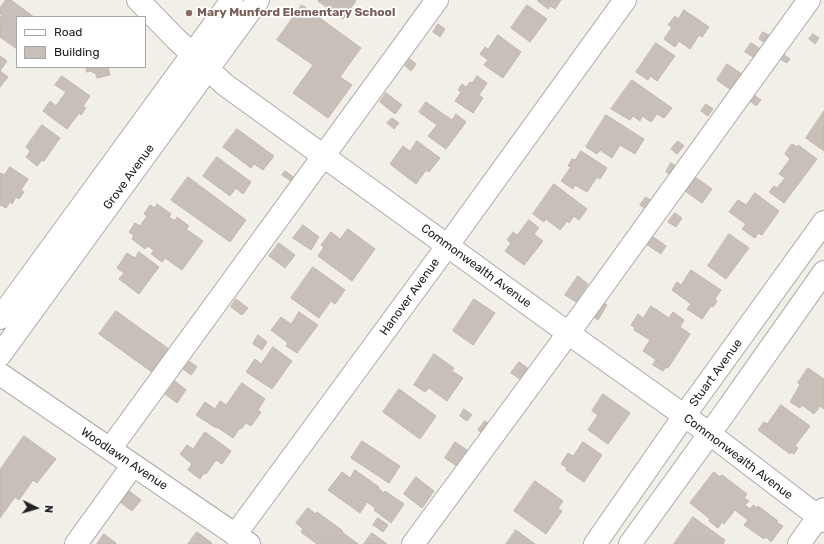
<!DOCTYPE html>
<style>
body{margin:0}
#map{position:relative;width:824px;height:544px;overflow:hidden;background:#f2efe9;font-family:Rubik,sans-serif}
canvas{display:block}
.legend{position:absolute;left:16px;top:16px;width:130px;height:52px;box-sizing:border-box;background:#fff;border:1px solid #a7a7a7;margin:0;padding:5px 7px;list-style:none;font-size:12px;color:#222}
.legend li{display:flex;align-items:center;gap:8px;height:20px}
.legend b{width:20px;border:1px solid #a7a7a7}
.north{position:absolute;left:16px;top:488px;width:40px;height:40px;-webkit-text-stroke:3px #fff;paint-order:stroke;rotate:95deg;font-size:11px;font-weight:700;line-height:16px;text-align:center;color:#222}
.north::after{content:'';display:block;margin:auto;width:14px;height:18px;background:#222;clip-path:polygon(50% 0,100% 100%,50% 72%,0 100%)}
</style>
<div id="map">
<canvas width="824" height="544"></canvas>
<ul class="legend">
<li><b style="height:5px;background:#fff"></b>Road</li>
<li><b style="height:11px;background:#c7bfb8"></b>Building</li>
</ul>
<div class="north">N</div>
</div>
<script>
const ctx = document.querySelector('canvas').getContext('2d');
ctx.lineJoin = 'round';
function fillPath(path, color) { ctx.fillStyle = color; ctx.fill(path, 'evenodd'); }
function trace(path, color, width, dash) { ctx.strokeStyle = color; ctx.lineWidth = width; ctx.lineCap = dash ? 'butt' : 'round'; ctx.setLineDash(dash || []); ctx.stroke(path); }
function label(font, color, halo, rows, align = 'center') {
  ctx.font = font + ' Rubik,sans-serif'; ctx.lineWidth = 3.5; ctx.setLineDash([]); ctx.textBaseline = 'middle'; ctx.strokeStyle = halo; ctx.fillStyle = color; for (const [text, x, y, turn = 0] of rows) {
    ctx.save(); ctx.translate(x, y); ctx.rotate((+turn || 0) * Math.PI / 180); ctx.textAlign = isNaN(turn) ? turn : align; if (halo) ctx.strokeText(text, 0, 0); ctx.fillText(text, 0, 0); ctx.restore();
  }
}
const building = new Path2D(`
 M6 0H11L34 17H17V49L0 37V18L2 15 0 14V8Z
 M319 0H354L356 1 343 19 318 1Z
 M538 0H561L555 9 550 6 548 9 538 1Z
 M302 5 361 48 340 77 352 85 328 118 293 93 313 65 277 40Z
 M527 5 547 19 530 42 511 28Z
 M684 10 709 27 702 37 699 35 690 49 679 41 675 47 664 39 672 27 668 25 675 16 678 19Z
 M438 24 445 29 440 37 433 32Z
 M763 32 772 37 768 45 759 39Z
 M813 34 819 38 815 44 809 39Z
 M498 35 521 52 503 78 484 65 488 60 480 54 485 47 488 49Z
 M656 43 675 56 657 81 650 76 648 80 636 72Z
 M751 43 759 48 753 57 745 52Z
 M783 54 790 59 787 63 780 59Z
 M0 56 7 61 0 71Z
 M410 59 416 64 411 71 405 66Z
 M727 64 742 74 731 90 717 80Z
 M86 67H110H108L110 75 97 78 95 72 93 73 92 71 87 72Z
 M0 71 8 77 0 87Z
 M62 76 90 96 83 106 86 108 81 115 79 113 67 129 43 111 50 101 56 106 66 92 55 85Z
 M477 76 487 83 479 95 483 98 473 113 455 101 461 92 458 90 462 84 466 87 470 82 472 83Z
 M632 80 672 108 664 118 657 114 651 122 642 116 640 121 633 116 630 120 611 109Z
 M386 93 402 105 395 114 380 102Z
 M753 94 761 100 756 106 749 100Z
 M426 102 452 120 456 114 466 122 446 149 428 136 437 125 419 112Z
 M706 104 713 109 708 116 701 111Z
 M824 111V151L806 138Z
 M606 115 644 139 635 154 620 145 612 158 600 150 597 154 586 147Z
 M392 118 399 123 394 129 387 123Z
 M42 125 60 138 44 161 42 160 37 166 26 157 30 151 26 147Z
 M237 129 274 156 263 170 254 164 251 168 223 147Z
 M417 141 440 158 429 172 426 170 416 184 390 164 403 146 410 151Z
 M678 141 684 146 677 154 671 149Z
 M792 144 797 147 798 145 817 159 784 203 769 192 774 186 777 188 785 178 779 174 790 159 785 154Z
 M581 151 607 168 600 179 597 177 587 192 575 185 573 189 561 181 571 167 568 166 572 159 575 160Z
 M217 157 251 182 243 194 236 188 230 196 203 176Z
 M671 163 679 168 673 176 666 172Z
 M10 167 28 179 21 190 24 192 19 199 16 197 12 204 10 202 6 208 0 205V174L1 173 4 175Z
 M285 171 295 178 292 182 282 175Z
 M188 177 246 220 230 242 171 200Z
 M695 177 712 189 702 203 685 191Z
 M554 184 587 209 579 220 574 216 569 223 567 221 560 230 546 219 544 222 533 214Z
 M755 193 779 211 762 235 758 233 755 238 742 229 746 224 729 212 738 200 746 205Z
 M646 197 653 202 648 210 640 205Z
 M157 204 171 214 169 217 175 221 177 217 189 226 186 229 203 241 182 270 165 258 162 262 151 254 154 250 147 246 145 249 132 239 134 235 129 232 135 223 140 226 147 216 144 214 150 205 155 208Z
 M675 213 682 218 676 227 668 222Z
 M529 220 539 228 534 234 543 241 524 265 505 251 511 243 507 240 513 232 517 235Z
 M303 225 319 237 311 250 293 238Z
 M348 229 375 249 352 281 318 256 324 247 321 245 331 232 340 239Z
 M729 234 749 248 726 279 708 266Z
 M652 236 666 246 661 254 646 244Z
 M279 243 295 255 285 268 269 256Z
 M139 252 159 267 139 294 119 279 124 273 117 268 127 253 135 258Z
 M313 267 345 290 335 304 331 301 319 318 291 298Z
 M691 270 721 290 715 299 717 301 713 307 711 306 702 319 687 309 691 304 672 290 677 282 681 285Z
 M578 276 588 284 576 302 565 295Z
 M236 299 248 308 242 315 231 307Z
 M474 299 495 313 473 345 453 331Z
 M599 300 607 305 598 320 590 314Z
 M651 306 669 318 673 312 684 320 680 327 690 334 668 368 643 351 650 340 634 330 635 328 631 325 638 314 643 318Z
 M116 311 173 352 156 375 99 334Z
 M299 312 318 325 297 353 286 346 288 343 271 330 281 317 291 324Z
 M258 335 267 342 262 350 253 344Z
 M273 347 292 361 272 389 246 372 255 359 261 364Z
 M434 354 454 368 452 371 463 378 447 401 429 388 425 392 414 385Z
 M656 360 666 367 663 371 653 365Z
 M189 361 197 367 191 375 183 369Z
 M519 362 529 369 521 380 511 373Z
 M808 368 824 379V409L820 406 814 414 802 405 800 408 790 402 800 385 798 383Z
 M175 381 186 390 177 403 165 394Z
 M242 383 265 399 258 410 261 412 251 426 246 423 241 429 240 428 233 438 217 427 216 428 196 415 205 402 215 409 220 401 226 405Z
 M399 389 436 416 420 439 383 412Z
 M603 394 630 413 608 444 588 430 598 415 592 411Z
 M781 405 810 426 795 446 798 448 794 454 791 452 790 454 758 430 764 422 767 424Z
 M464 409 472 415 467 421 460 416Z
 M485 421 491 425 484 435 478 430Z
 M205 432 231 451 222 464 216 460 206 474 204 473 200 479 188 470 192 464 180 454 187 445 193 449Z
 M24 436 56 459 37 483 33 480 19 500 15 497 0 518V470Z
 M362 441 400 466 389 483 351 458Z
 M455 442 470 452 460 468 445 458Z
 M583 442 602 455 584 482 566 470 567 468 561 464 568 453 573 456Z
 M355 470 379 487 378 488 384 493 385 491 404 504 391 523 374 510 375 508 367 502 360 513 328 490 342 472 350 478Z
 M714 472 720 477 722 475 747 494 744 498 749 501 745 505 750 509 753 505 757 508 758 506 778 521 776 522 783 526 771 542 766 537 764 539 744 525 748 520 735 510 724 524 722 522 718 528 709 521 710 519 690 503Z
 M416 477 434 491 422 508 404 494Z
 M535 481 563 501 558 508 562 511 546 534 514 511Z
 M128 490 141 500 132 511 120 502Z
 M308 508 316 514 317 512 343 531 342 532 358 544H317L301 532 303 529 296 523Z
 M693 517 725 540 723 544H674Z
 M378 518 388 525 383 532 373 525Z
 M516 530 535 544H506Z
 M197 532 212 543 211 544H188Z
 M372 533 387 544H364Z
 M104 534 116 543 115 544H97Z`);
fillPath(building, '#c7bfb8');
trace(building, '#c4b6ab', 1);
const minor = new Path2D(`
 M138 0 176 39 224 84 568 333 710 434 824 521
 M0 318 232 0
 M0 355 258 0
 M0 374 249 544
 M110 449 437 0
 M235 535 448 245 625 0
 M76 544 133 465
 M413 544 581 316 809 0
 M595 544 684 416 824 222
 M630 544 721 418 824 272
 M799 544 824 509`);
trace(minor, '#a9a9a9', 24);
trace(minor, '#fff', 22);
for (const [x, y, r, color] of [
 [189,13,4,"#8d6e63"]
]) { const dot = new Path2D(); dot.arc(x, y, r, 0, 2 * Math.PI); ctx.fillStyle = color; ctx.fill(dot); trace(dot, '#fff', 1.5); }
label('bold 12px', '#785e54', '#fff', [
 ["Mary Munford Elementary School",197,13]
], 'left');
label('12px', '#222', '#fff', [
 ["Grove Avenue",129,177,-54],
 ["Commonwealth Avenue",476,266,36],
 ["Hanover Avenue",410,297,-54],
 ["Stuart Avenue",716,373,-54],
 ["Commonwealth Avenue",738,457,37],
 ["Woodlawn Avenue",124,459,34]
]);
</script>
